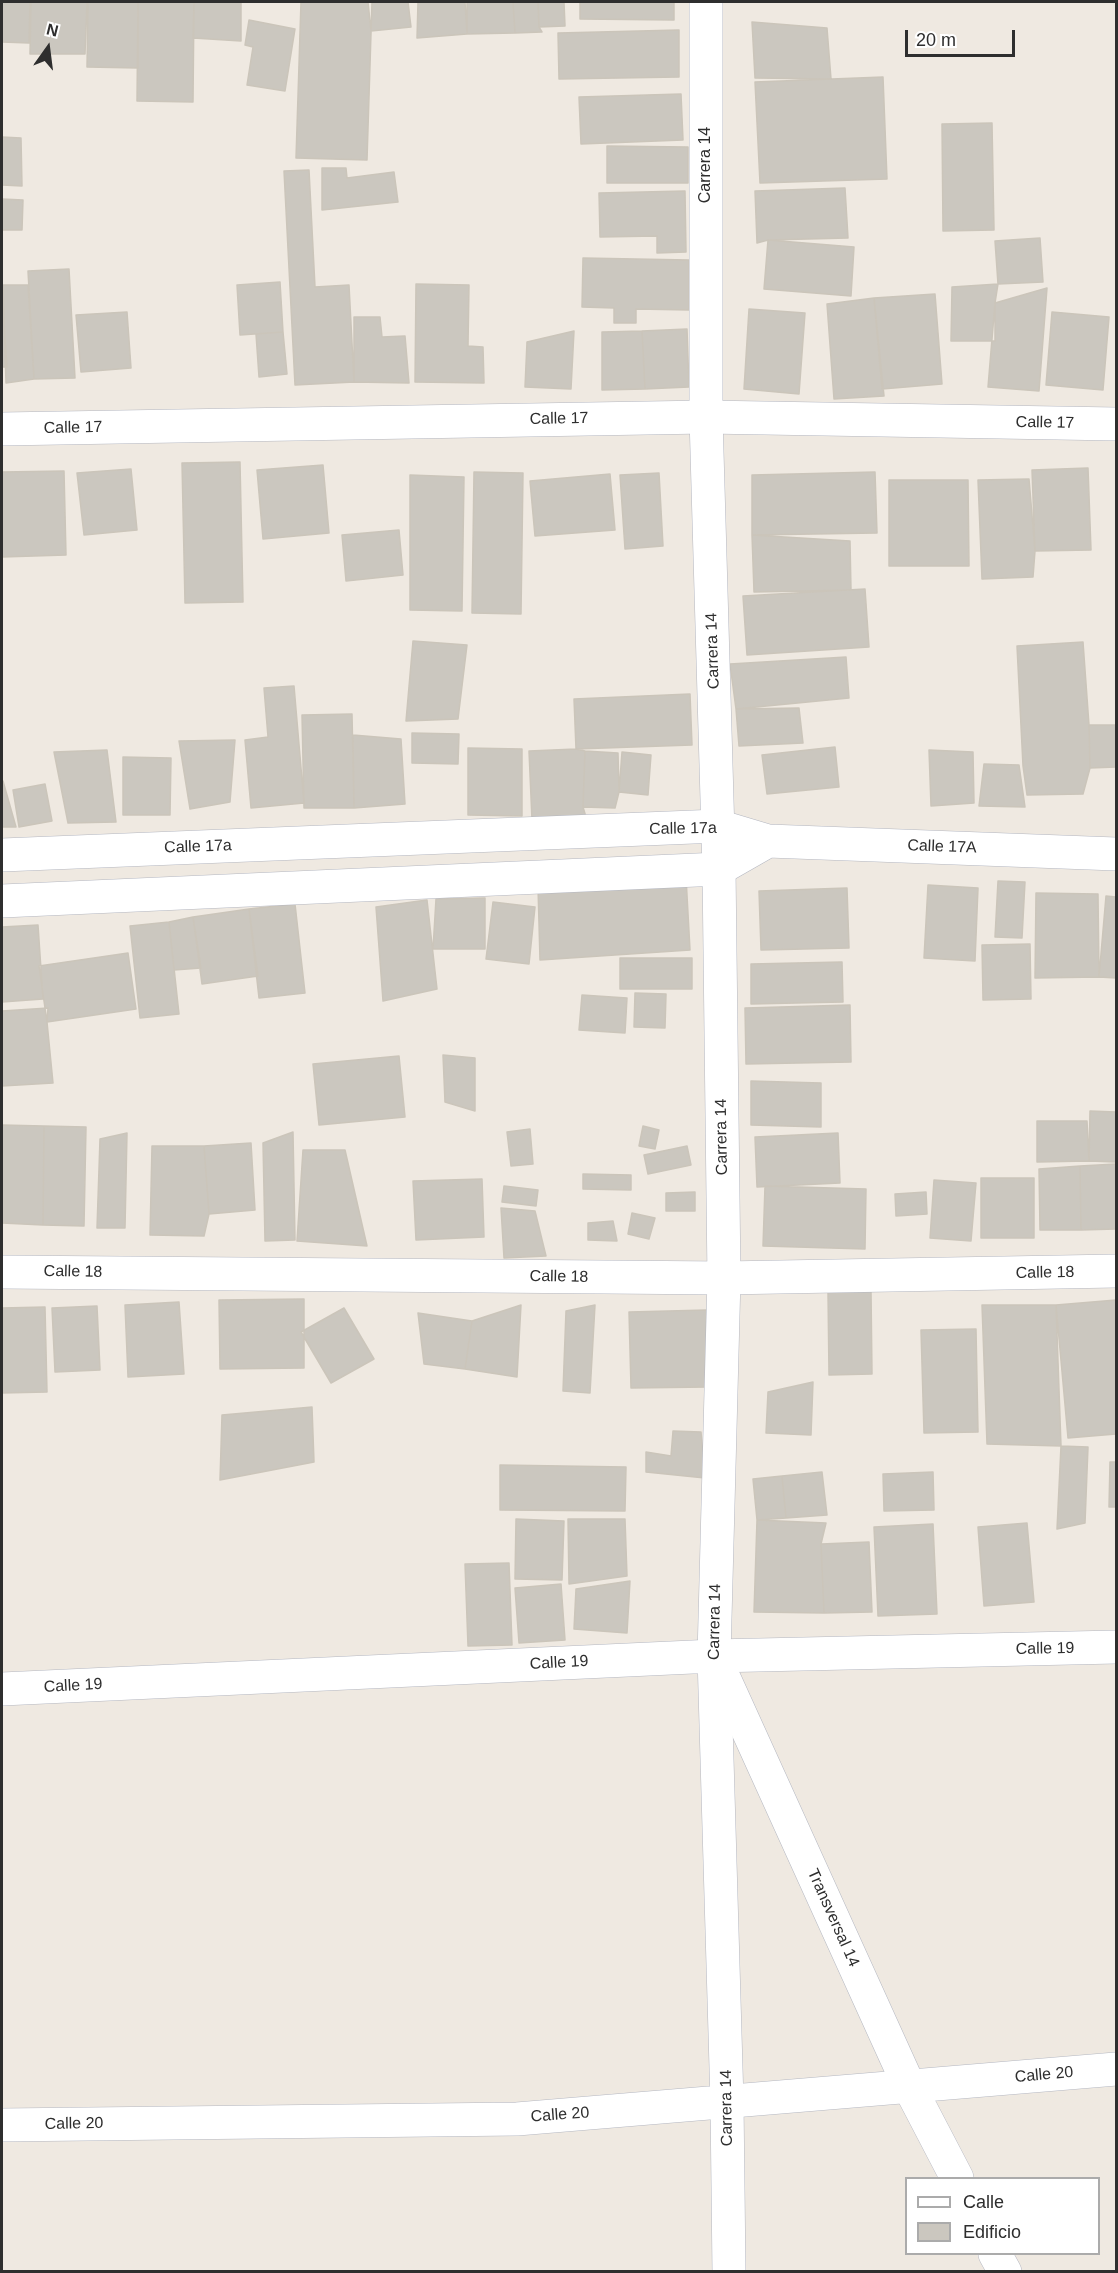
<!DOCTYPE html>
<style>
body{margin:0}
#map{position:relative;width:1118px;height:2273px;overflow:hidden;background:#efe9e1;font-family:Helvetica,sans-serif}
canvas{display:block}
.frame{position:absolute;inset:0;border:3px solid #2e2e2e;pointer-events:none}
.legend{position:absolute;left:905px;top:2177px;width:195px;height:78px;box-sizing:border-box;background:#fff;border:2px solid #ababab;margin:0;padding:8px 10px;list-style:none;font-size:18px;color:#2e2e2e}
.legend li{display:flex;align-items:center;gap:12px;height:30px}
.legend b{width:30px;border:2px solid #ababab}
.north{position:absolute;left:18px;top:18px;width:60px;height:60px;-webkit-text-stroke:4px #fff;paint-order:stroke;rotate:14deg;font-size:16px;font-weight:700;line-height:24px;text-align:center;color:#2e2e2e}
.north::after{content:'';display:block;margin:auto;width:21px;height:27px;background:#2e2e2e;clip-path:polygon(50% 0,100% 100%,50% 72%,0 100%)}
.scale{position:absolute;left:905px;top:30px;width:110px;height:27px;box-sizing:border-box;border:3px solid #2e2e2e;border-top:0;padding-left:8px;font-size:18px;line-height:21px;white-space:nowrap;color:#2e2e2e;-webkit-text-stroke:4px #fff;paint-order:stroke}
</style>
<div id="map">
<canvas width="1118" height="2273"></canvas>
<div class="frame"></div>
<ul class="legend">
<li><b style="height:8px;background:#fff"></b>Calle</li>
<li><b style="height:16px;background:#cbc7bf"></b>Edificio</li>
</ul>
<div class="north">N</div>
<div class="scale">20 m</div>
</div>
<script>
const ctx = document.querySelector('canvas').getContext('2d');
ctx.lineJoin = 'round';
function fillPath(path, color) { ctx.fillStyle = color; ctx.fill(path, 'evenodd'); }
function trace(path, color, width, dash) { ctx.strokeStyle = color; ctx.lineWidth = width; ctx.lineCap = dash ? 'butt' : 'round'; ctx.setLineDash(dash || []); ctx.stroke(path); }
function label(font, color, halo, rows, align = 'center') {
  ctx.font = font + ' Helvetica,sans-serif'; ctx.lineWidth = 4.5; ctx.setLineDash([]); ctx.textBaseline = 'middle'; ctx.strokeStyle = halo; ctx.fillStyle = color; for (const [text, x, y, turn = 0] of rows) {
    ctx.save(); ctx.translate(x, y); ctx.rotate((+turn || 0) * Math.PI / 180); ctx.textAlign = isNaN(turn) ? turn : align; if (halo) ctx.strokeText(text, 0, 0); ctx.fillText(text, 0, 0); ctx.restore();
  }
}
const building = new Path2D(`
 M2 2H30L29 43 2 42Z
 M31 2H87L85 54H30Z
 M88 2H138V68L87 67Z
 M138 2H194L193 102 137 101Z
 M194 2H241V41L193 38Z
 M301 2H372L367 160 296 158Z
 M368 2H408L411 27 371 31Z
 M418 2H465L467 34 417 38Z
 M467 2H513L515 33 467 34Z
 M513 2H538L539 27 542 32 515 33Z
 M538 2H564L565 26 539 27Z
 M580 2H674V20L580 19Z
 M249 20 295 29 285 91 247 85 253 47 245 45Z
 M752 22 827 28 831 79 755 78Z
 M679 30V77L559 79 558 33Z
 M883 77 887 179 760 183 755 82Z
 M681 94 683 140 581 144 579 97Z
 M992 123 994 230 943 231 942 124Z
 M2 137 21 138 22 186 2 185Z
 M607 146 688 147V183H607Z
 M322 168H346L347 178 394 172 398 202 322 210Z
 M309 170 315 287 349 285 354 382 295 385 284 171Z
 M845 188 848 238 768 240 757 243 755 191Z
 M685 191 686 252 657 253V236L600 237 599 193Z
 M2 199 23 200 22 230H2Z
 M1040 238 1043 282 998 284 995 241Z
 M768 240 854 247 851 296 764 289Z
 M583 258 689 260V310L636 309V323H614V308L582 307Z
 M69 269 75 378 34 379 28 271Z
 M280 282 283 332 240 335 237 285Z
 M416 284 469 285 468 346 483 347 484 383 415 382Z
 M998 284 995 303V341H951L952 287Z
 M3 285H28L34 379 6 383Z
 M1047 288 1039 391 988 387 995 303Z
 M935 294 942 384 882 389 874 298Z
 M2 298 7 367H2Z
 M874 298 884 396 834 399 827 304Z
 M749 309 805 313 799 394 744 389Z
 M127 312 131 368 81 372 76 315Z
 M1052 312 1109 317 1103 390 1046 385Z
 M354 317H380L382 337 405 336 409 383 354 382Z
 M687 329 689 387 645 389 642 331Z
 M574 331 571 389 525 387 527 342Z
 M642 331 645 389 602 390V332Z
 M283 332 287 374 259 377 256 334Z
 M240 462 243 602 185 603 182 463Z
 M323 465 329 533 263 539 257 470Z
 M1088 468 1091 550 1035 551 1032 470Z
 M131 469 137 530 84 535 77 473Z
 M64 471 66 555 2 557V472Z
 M474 472 523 473 521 614 472 613Z
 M875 472 877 533 752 535V475Z
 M659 473 663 546 625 549 620 475Z
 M610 474 615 530 535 536 530 481Z
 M410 475 464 477 462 611 410 610Z
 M1029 479 1035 551 1033 577 982 579 978 480Z
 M889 480H968L969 566H889Z
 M399 530 403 575 346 581 342 535Z
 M752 535 850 541 851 590 754 592Z
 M865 589 869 647 747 655 743 596Z
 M413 641 467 645 458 719 406 721Z
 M1083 642 1089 725 1090 768 1083 794 1027 795 1023 766 1017 646Z
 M846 657 849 698 736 709 730 664Z
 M294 686 304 803 251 808 245 740 268 737 264 688Z
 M690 694 692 745 576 749 574 699Z
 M799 708 803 743 739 746 736 709Z
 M352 714 354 808H304L302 715Z
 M1089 725H1116V767L1090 768Z
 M412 733 459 734 458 764 412 763Z
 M353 735 401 739 405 804 354 808Z
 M235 740 230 802 190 809 179 741Z
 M835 747 839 787 767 794 762 755Z
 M468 748 522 749V816L468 815Z
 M576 749 585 751 583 807 586 817 532 820 529 751Z
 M107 750 116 822 68 823 54 752Z
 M929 750 973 752 974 803 931 806Z
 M585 751 618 753 619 792 615 808 583 807Z
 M622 752 651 755 648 795 619 792Z
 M123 757 171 758 170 815H123Z
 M984 764 1019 765 1025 807 979 806Z
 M2 781H3L16 827H2Z
 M45 784 52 821 19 827 13 790Z
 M686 877 690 950 540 960 538 887Z
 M998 881 1025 882 1022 938 995 937Z
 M928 885 978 888 975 961 924 958Z
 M847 888 849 948 761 950 759 891Z
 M1036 893 1098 894 1099 977 1035 978Z
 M1106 896 1116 897V978L1099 977Z
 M485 898V949H433L436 899Z
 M427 900 437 989 383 1001 376 907Z
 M493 902 535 907 529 964 486 959Z
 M295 904 305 993 259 998 249 909Z
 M249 909 258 976 202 984 193 917Z
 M193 917 201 968 174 970 169 922Z
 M169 922 179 1014 140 1018 130 926Z
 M38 925 43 999 2 1002V927Z
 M1030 944 1031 999 983 1000 982 945Z
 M128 953 136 1009 47 1022 39 966Z
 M620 958H692V989H620Z
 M842 962 843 1002 751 1004V964Z
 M635 993 666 994 665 1028 634 1027Z
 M582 995 627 998 625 1033 579 1030Z
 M850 1005 851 1062 746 1064 745 1008Z
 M48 1008 47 1022 53 1083 2 1086V1011Z
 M443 1055 475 1058V1111L445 1102Z
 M399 1056 405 1117 319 1125 313 1064Z
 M751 1081 821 1083V1127L751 1125Z
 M1090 1111 1116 1112V1162L1089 1161Z
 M1037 1121H1087L1089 1161 1037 1162Z
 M2 1125 44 1126 43 1225 2 1223Z
 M44 1126 86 1127 84 1226 43 1225Z
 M643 1126 659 1130 655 1149 639 1146Z
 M530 1129 533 1164 511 1166 507 1132Z
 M293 1132 295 1240 265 1241 263 1143Z
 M127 1133 125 1228H97L100 1139Z
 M838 1133 840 1183 757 1187 755 1137Z
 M251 1143 255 1210 209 1214 204 1146Z
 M152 1146H204L209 1214 204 1236 150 1235Z
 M687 1146 691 1165 648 1174 644 1155Z
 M303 1150H345L367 1246 297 1241Z
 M1116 1164V1229L1081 1230 1080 1166Z
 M1080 1166 1081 1230H1040L1039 1169Z
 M583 1174 631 1175V1190L583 1189Z
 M981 1178H1034V1238H981Z
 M482 1179 484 1237 416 1240 413 1181Z
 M934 1180 976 1183 971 1241 930 1238Z
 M504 1186 538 1190 536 1206 502 1202Z
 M765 1186 866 1189 865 1249 763 1246Z
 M695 1192V1211H666V1193Z
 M926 1192 927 1214 896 1216 895 1194Z
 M501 1208 535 1211 546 1256 504 1258Z
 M632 1213 655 1218 649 1239 628 1234Z
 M613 1221 617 1241 588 1240V1223Z
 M871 1291 872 1374 829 1375 828 1292Z
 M304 1299V1368L220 1369 219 1300Z
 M1116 1300V1434L1068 1438 1056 1305Z
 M179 1302 184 1374 128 1377 125 1305Z
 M521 1305 517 1377 465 1369 472 1321Z
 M595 1305 590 1393 563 1391 566 1311Z
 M982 1305H1056L1061 1446 987 1444Z
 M97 1306 100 1370 55 1372 52 1308Z
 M45 1307 47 1392 2 1393V1308Z
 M344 1308 374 1359 331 1383 301 1332Z
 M707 1310 708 1387 631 1388 629 1312Z
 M418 1313 472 1321 465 1369 424 1364Z
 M976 1329 978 1432 924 1433 921 1330Z
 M813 1382 811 1435 766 1433 768 1392Z
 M312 1407 314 1462 220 1480 222 1415Z
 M673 1431 701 1432 705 1478 646 1472V1452L671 1456Z
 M1061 1446 1088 1447 1085 1523 1057 1529Z
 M1110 1462H1116V1507H1109Z
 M500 1465 626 1467 625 1511 500 1510Z
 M822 1472 827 1515 786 1518 782 1476Z
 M933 1472 934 1510 884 1511 883 1474Z
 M782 1476 786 1518 757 1520 753 1479Z
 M516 1519 564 1521 562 1580 515 1579Z
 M568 1519H625L627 1576 569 1584Z
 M757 1520 826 1523 821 1544 824 1613 754 1612Z
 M1027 1523 1034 1602 984 1606 978 1527Z
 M933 1524 937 1614 878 1616 874 1527Z
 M869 1542 872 1612 824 1613 821 1544Z
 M509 1563 512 1645 468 1646 465 1564Z
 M630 1581 627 1633 574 1629 576 1589Z
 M561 1584 565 1640 519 1643 515 1588Z`);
fillPath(building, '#cbc7bf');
trace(building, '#cbc5ba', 1.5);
const minor = new Path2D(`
 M2 429 706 417 1116 424
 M2 855 718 826 768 841 1116 854
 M2 901 719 869 768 841
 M2 1272 724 1278 1116 1271
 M714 1656 727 2102 729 2272
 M2 1689 714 1656 1116 1647
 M2 2125 517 2119 1116 2069`);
const tertiary = new Path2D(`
 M706 2V417L719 869 724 1278 714 1656 909 2086 957 2178
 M995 2254 1005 2272`);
trace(minor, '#b4b7c1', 34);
trace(tertiary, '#b4b7c1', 34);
trace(minor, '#fff', 33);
trace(tertiary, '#fff', 33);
label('16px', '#2e2e2e', '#fff', [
 ["Carrera 14",706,165,-90],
 ["Calle 17",559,419,-1],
 ["Calle 17",1045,423,1],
 ["Calle 17",73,428,-1],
 ["Carrera 14",713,651,-92],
 ["Calle 17a",683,829,-1],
 ["Calle 17a",198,847,-2],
 ["Calle 17A",942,847,2],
 ["Carrera 14",722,1137,-91],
 ["Calle 18",73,1272,1],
 ["Calle 18",1045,1273,-1],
 ["Calle 18",559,1277,1],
 ["Carrera 14",715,1622,-89],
 ["Calle 19",1045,1649,-1],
 ["Calle 19",559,1663,-3],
 ["Calle 19",73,1686,-3],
 ["Transversal 14",833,1918,66],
 ["Calle 20",1044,2075,-5],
 ["Carrera 14",727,2108,-91],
 ["Calle 20",560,2115,-4],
 ["Calle 20",74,2124,-1]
]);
</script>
